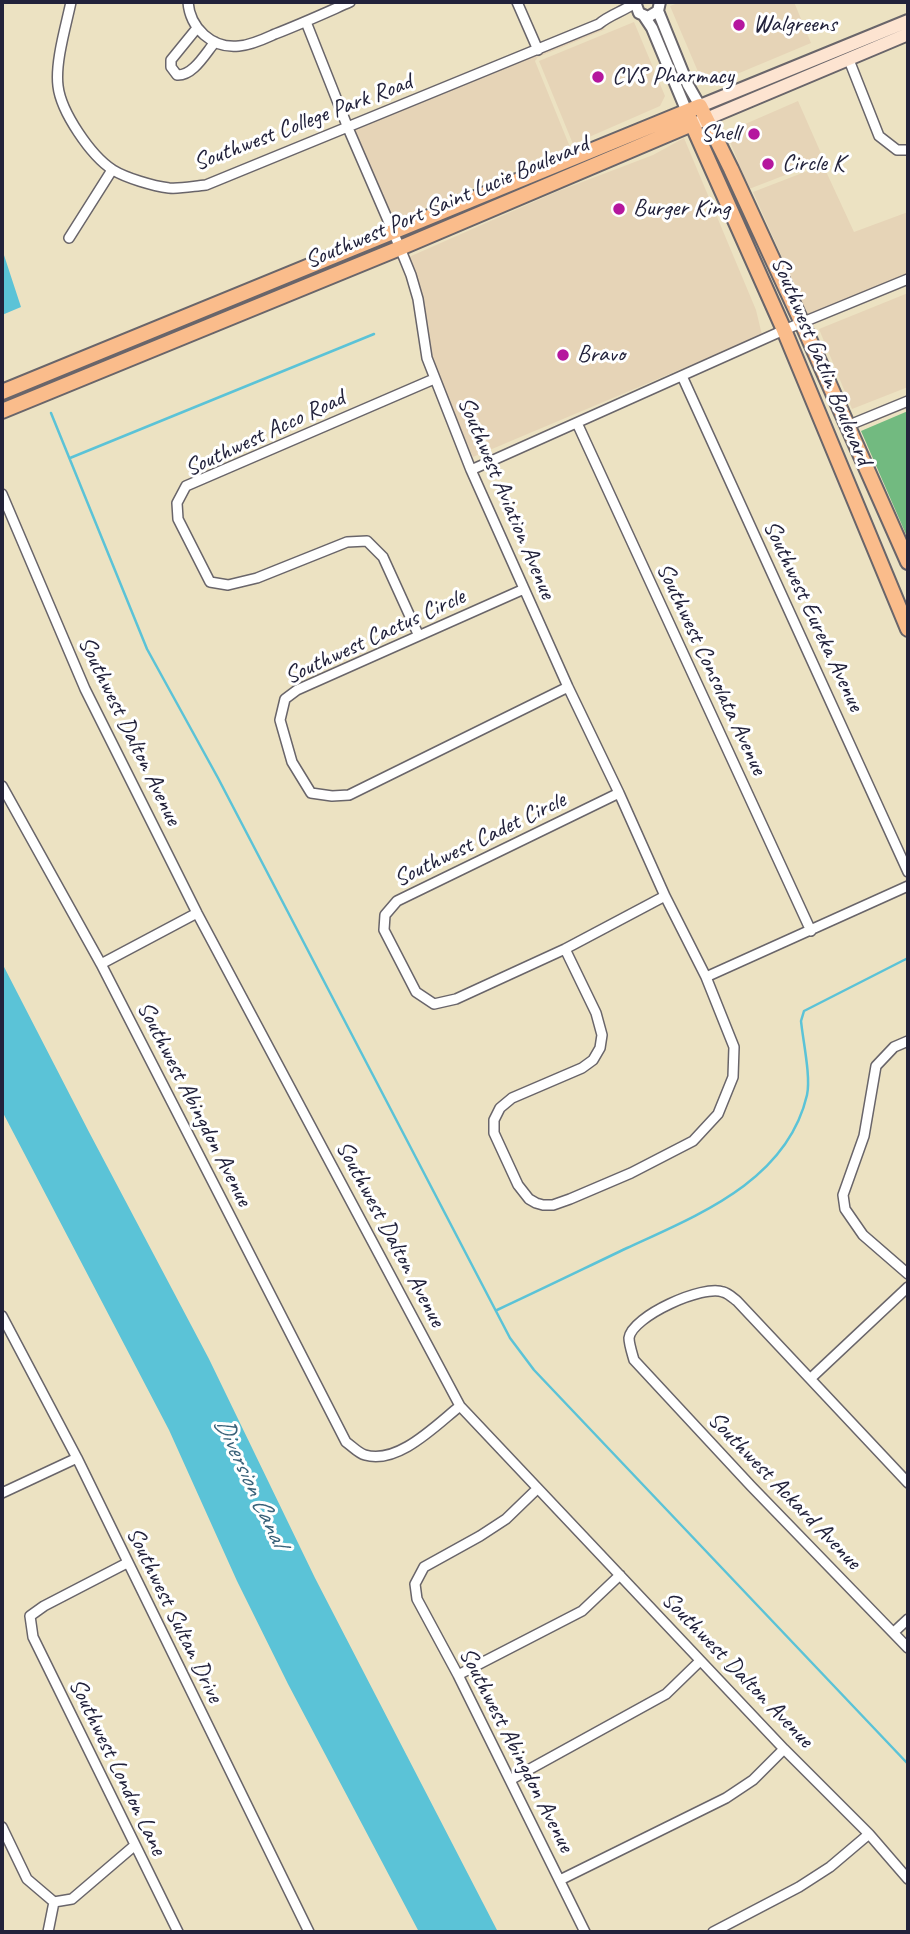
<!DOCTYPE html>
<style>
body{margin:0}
#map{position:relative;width:910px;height:1934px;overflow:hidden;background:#ece2c2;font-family:Caveat,sans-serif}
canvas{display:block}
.frame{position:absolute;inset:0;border:4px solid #22223b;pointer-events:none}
</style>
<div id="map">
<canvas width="910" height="1934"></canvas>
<div class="frame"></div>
</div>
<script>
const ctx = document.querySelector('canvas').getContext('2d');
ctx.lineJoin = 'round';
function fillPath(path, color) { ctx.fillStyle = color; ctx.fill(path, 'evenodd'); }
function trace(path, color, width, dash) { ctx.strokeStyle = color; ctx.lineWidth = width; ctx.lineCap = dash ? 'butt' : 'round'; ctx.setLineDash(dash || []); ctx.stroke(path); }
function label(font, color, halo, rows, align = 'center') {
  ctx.font = font + ' Caveat,sans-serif'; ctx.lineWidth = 6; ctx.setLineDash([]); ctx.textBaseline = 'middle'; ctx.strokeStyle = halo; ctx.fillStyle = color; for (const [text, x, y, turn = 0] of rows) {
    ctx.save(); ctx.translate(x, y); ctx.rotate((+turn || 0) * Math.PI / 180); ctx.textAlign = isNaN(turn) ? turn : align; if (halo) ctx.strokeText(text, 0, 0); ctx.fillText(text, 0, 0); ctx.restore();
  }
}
fillPath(new Path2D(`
 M681 2H794L811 43 713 84 710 78 702 81 670 6Z
 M634 22 665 96 660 106 573 144 539 61Z
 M598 29H606L538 57 535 61 570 147 394 221 354 130Z
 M798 101 824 160 749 189 729 139 736 128Z
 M684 138 756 310 762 335 473 457 441 383 429 345 415 274 409 257 556 192 653 155Z
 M823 165 854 232 908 212V273L808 316 753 192Z
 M908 293V387L852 409 819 329Z`), '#e6d4b7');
fillPath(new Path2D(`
 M908 411V539L861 431Z`), '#72ba80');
fillPath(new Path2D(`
 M2 249 21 307 2 315Z
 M2 963 89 1132 209 1359 315 1578 498 1932H419L288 1684 237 1581 169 1430 2 1111Z`), '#5bc3d7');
trace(new Path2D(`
 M51 413 147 649 218 778 510 1338 534 1370 908 1764
 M70 458 374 334
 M497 1310C540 1290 583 1269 627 1248 698 1215 787 1181 807 1095 811 1077 803 1041 801 1021L804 1011 908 958`), '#5bc3d7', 2.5);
const minor = new Path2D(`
 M71 2C66 26 55 62 58 86 61 112 91 156 113 170 126 178 153 186 169 188 181 189 194 186 206 185L599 24C609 15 624 11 635 3
 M188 2C190 28 212 49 239 46 252 45 264 39 275 34 301 24 325 13 350 2
 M517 2 538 50
 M306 22 348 128 400 248 411 275 418 299 427 358 471 470 568 687 619 793 665 896 706 977 734 1047 733 1077 718 1114 693 1141 631 1173 570 1199 553 1205H543L536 1203 529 1199 518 1185 494 1133V1120L500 1108 512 1098 582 1068 593 1060 600 1048 602 1035 596 1013 565 949
 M197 28 171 60V67L177 75C193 76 205 54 215 42
 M849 60 879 136 897 150H908
 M69 238 112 170
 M682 376 908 872
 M577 423 811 931
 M847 426 908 401
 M471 470 784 330 908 279
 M2 494 85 689 197 913 460 1406 784 1749 869 1834 908 1879
 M524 589 297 690 285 699 280 720 292 762 311 793 332 796 349 795 568 687
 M418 634 383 557 367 541 347 542 257 578 228 585 210 582 178 519 177 503 186 486 434 379
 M2 786 101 964 346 1442C352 1446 358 1453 365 1455 398 1465 436 1425 460 1406
 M619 793 397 901 385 915 384 930 416 992 434 1004 456 999 565 949 665 896
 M101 964 197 913
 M706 977 908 886
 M908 1041 894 1047 876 1066 864 1136 843 1195 845 1209 863 1235 908 1274
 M2 1316 77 1458 309 1932
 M811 1378 908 1287
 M908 1483 737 1301C733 1298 728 1293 723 1292 704 1284 632 1316 629 1338 629 1344 632 1353 634 1360L751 1486 908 1648
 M537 1489 506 1519 480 1536 424 1567 415 1584 417 1599 458 1675 585 1932
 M2 1493 77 1458
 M127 1563 44 1606 30 1616 33 1637 178 1932
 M894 1632 908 1619
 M458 1675 582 1611 620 1575
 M510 1780 666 1694 700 1661
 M2 1827 27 1879 54 1902
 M560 1880 726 1798 753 1780 784 1749
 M54 1902 72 1899 134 1846
 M48 1932 54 1902
 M713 1932 799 1887 830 1867 869 1834`);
const tertiary = new Path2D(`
 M635 2 639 13 648 17 658 11 660 2
 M658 11 688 85 700 106
 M644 16 652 28 687 112`);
const secondary = new Path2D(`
 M700 106 908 21
 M699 122 908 34`);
const primary = new Path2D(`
 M689 117 784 330 908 629
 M2 392 700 106 731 169 802 323 908 562
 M2 411 400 248 692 124`);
trace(minor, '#69656a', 12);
trace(tertiary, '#69656a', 14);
trace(secondary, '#69656a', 16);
trace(primary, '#69656a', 18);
trace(minor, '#fff', 9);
trace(tertiary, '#fff', 10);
trace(secondary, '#fde4d1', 12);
trace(primary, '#fabc8b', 14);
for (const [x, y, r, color] of [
 [739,25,7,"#b5179e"],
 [598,77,7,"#b5179e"],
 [754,134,7,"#b5179e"],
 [768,164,7,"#b5179e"],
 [619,209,7,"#b5179e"],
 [563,355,7,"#b5179e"]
]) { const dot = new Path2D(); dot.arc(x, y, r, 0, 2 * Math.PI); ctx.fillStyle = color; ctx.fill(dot); trace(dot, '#fff', 2.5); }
label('24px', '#22223b', '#fff', [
 ["Walgreens",753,25],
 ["CVS Pharmacy",612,77],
 ["Shell",740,134,"right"],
 ["Circle K",782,164],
 ["Burger King",633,209],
 ["Bravo",577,355]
], 'left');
label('24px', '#22223b', '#fff', [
 ["Southwest College Park Road",303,123,-21],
 ["Southwest Port Saint Lucie Boulevard",447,203,-23],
 ["Southwest Gatlin Boulevard",821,361,67],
 ["Southwest Acco Road",265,434,-25],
 ["Southwest Aviation Avenue",506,498,67],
 ["Southwest Eureka Avenue",813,616,65],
 ["Southwest Cactus Circle",375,637,-25],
 ["Southwest Consolata Avenue",711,669,65],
 ["Southwest Dalton Avenue",129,731,64],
 ["Southwest Cadet Circle",480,840,-26],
 ["Southwest Abingdon Avenue",194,1104,63],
 ["Southwest Dalton Avenue",390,1234,62],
 ["Southwest Ackard Avenue",784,1491,46],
 ["Southwest Sultan Drive",174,1615,64],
 ["Southwest Dalton Avenue",737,1670,46],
 ["Southwest Abingdon Avenue",516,1750,63],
 ["Southwest London Lane",117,1767,64]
]);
label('italic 26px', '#396279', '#fff', [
 ["Diversion Canal",250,1482,65]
]);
</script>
